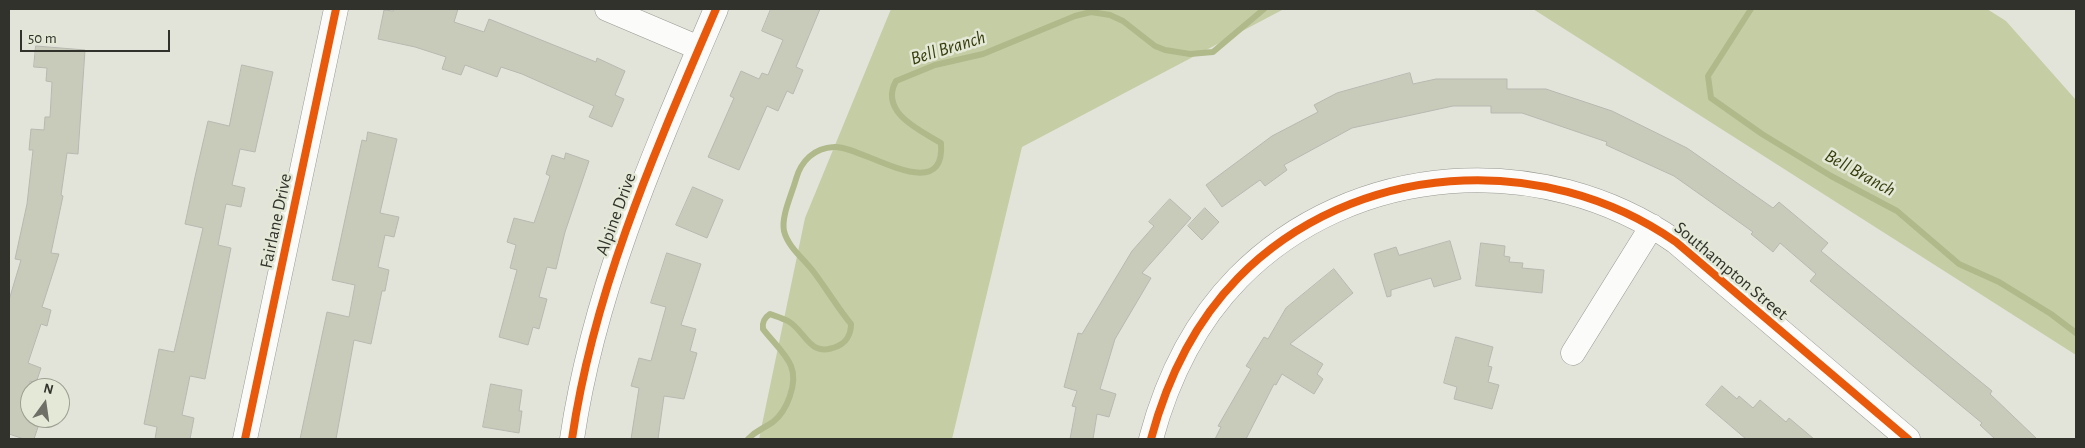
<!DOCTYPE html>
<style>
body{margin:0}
#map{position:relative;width:2085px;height:448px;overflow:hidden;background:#e2e4da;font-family:"Alegreya Sans",sans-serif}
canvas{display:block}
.frame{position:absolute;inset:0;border:10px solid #30322b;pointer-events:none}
.north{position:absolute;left:20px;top:378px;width:50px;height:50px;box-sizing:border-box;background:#e4e8d6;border:1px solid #9c9f92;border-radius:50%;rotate:14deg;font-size:14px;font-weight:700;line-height:20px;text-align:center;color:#30322b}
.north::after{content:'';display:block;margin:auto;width:18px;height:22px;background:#6e7068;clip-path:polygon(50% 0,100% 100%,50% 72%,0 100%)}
.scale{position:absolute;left:20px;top:30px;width:150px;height:22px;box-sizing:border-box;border:2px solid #30322b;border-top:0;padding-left:6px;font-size:15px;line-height:18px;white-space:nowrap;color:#30322b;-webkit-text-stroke:4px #e4e8d6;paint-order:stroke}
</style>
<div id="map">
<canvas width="2085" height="448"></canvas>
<div class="frame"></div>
<div class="north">N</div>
<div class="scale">50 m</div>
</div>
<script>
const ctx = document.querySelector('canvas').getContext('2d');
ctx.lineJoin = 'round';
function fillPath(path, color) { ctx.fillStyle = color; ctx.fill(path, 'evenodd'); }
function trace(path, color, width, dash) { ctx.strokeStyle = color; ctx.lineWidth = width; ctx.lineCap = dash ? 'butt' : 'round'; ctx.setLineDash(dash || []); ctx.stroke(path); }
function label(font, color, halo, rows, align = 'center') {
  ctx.font = font + ' "Alegreya Sans",sans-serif'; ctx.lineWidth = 5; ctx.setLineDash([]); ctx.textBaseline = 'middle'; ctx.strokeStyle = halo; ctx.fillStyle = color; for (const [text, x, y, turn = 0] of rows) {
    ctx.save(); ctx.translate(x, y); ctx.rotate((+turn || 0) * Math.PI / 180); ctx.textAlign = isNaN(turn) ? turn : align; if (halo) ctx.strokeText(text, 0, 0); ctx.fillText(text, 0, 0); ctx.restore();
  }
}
fillPath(new Path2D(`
 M891 9H1284L1022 147 952 439H759L805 218Z
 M1533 9H1987L2006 21 2076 100V355Z`), '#c5cda5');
trace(new Path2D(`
 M1751 9 1708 76 1711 98 1762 134 1831 176 1897 211 1959 264 1999 282 2051 314 2076 333
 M748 439C758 429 763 429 773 422 787 411 798 383 791 366 786 353 771 340 763 329 762 322 764 318 770 314 775 316 782 318 788 321 807 332 809 359 838 346 847 342 851 333 851 324 837 307 826 288 813 271 803 258 788 247 784 231 781 216 792 194 796 179 801 161 814 148 834 147 859 144 946 209 941 143 919 130 879 112 896 81L935 65 983 54 1075 16 1091 12 1110 15 1123 21 1155 46 1165 50 1190 54 1213 52 1264 9`), '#b0b98a', 6);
const building = new Path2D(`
 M393 9H458L454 22 484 32 489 19 596 62 597 58 625 71 615 95 624 99 612 127 589 117 594 106 522 74 501 67 497 77 465 65 461 75 442 69 446 57 415 47 378 39 384 10 393 11Z
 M771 9H820L796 67 803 70 793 94 787 91 778 111 767 106 739 170 708 157 734 98 730 96 741 71 759 79 762 73 768 75 783 40 762 31Z
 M36 46 85 50 78 154 67 153 61 195 63 196 51 253 59 254 42 307 51 310 47 326 41 324 28 363 41 368 36 383 30 381V421L39 424 34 439H24L9 434V300L21 260 15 259 27 204 33 150H29L31 129 44 130 45 117H50L52 82 46 81 47 68 34 67Z
 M242 65 273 72 255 152 240 149 232 185 245 188 241 207 226 204 218 245 231 248 205 379 190 376 182 415 194 418 190 439H155L157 427 144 424 159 349 174 352 203 228 185 224 195 177 208 121 229 126Z
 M1410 73 1413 84 1436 79H1507V89H1546L1612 111 1687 148 1773 208 1779 202 1828 243 1821 251 1992 391 1990 394 2037 439H1995L1980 425 1982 423 1810 281 1816 274 1780 243 1773 252 1751 234 1753 232 1674 176 1606 145 1607 142 1522 113H1491V106H1453L1352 128 1284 165 1287 170 1265 186 1260 180 1222 207 1206 185 1272 136 1318 112 1314 105 1337 93Z
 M368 132 397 139 380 213 399 217 394 237 385 235 378 267 389 270 385 291H382L371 344 354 340 336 439H300L327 312 349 317 355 285 332 280 362 140 366 141Z
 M566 153 589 161 565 232 556 269 547 267 539 297 547 299 539 329 533 327 528 345 499 337 517 270 510 268 516 245 507 242 514 218 534 223 550 176 546 174 552 155 564 159Z
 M693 187 723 200 707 238 676 225Z
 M1170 199 1191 218 1142 273 1151 278 1115 339 1100 389 1116 394 1109 417 1097 414 1093 439H1070L1076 407 1072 406 1077 391 1064 387 1078 333 1082 334 1132 251 1154 226 1149 222Z
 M1205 208 1219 222 1202 240 1188 226Z
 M1450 241 1461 279 1434 287 1431 278 1391 290V296L1387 297 1374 254 1396 247 1399 255Z
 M1481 243 1505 246 1504 256 1510 257 1509 262 1523 263 1522 268 1544 270 1542 293 1476 286Z
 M667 253 701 264 681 325 696 329 690 351 697 353 684 399 664 396 658 439H631L639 388 631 386 639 358 651 361 666 307 651 303Z
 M1334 269 1353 293 1290 344 1323 364 1317 374 1323 379 1314 394 1282 374 1276 385 1274 384 1246 439H1215L1221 427 1218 426 1251 369 1246 366 1264 337 1268 339 1286 308Z
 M1456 337 1493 347 1488 366 1492 367 1488 382 1499 385 1492 409 1454 399 1457 387 1444 383Z
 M491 384 522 390 519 411H522L519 433 483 427Z
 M1722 386 1737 399 1739 396 1753 408 1760 400 1786 422 1789 418 1814 439H1746L1706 405Z`);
fillPath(building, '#c8cbba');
trace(building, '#b7b9b1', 1);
const minor = new Path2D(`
 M607 9 699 48
 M1573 353 1652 226
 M245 439 336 9
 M572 439C594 288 656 149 716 9
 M1151 439C1167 379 1194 323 1238 278 1353 161 1543 149 1676 242L1908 439`);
trace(minor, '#969890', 25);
trace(minor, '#fbfbf9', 24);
trace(new Path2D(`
 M245 439 336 9
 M572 439C594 288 656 149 716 9
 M1151 439C1167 379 1194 323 1238 278 1353 161 1543 149 1676 242L1908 439`), '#e8590c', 8);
label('18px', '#30322b', '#e4e8d6', [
 ["Alpine Drive",616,214,-70],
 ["Fairlane Drive",276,221,-78],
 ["Southampton Street",1731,271,40]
]);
label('italic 19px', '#373f0e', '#e4e8d6', [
 ["Bell Branch",948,48,-17],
 ["Bell Branch",1860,173,29]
]);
</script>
